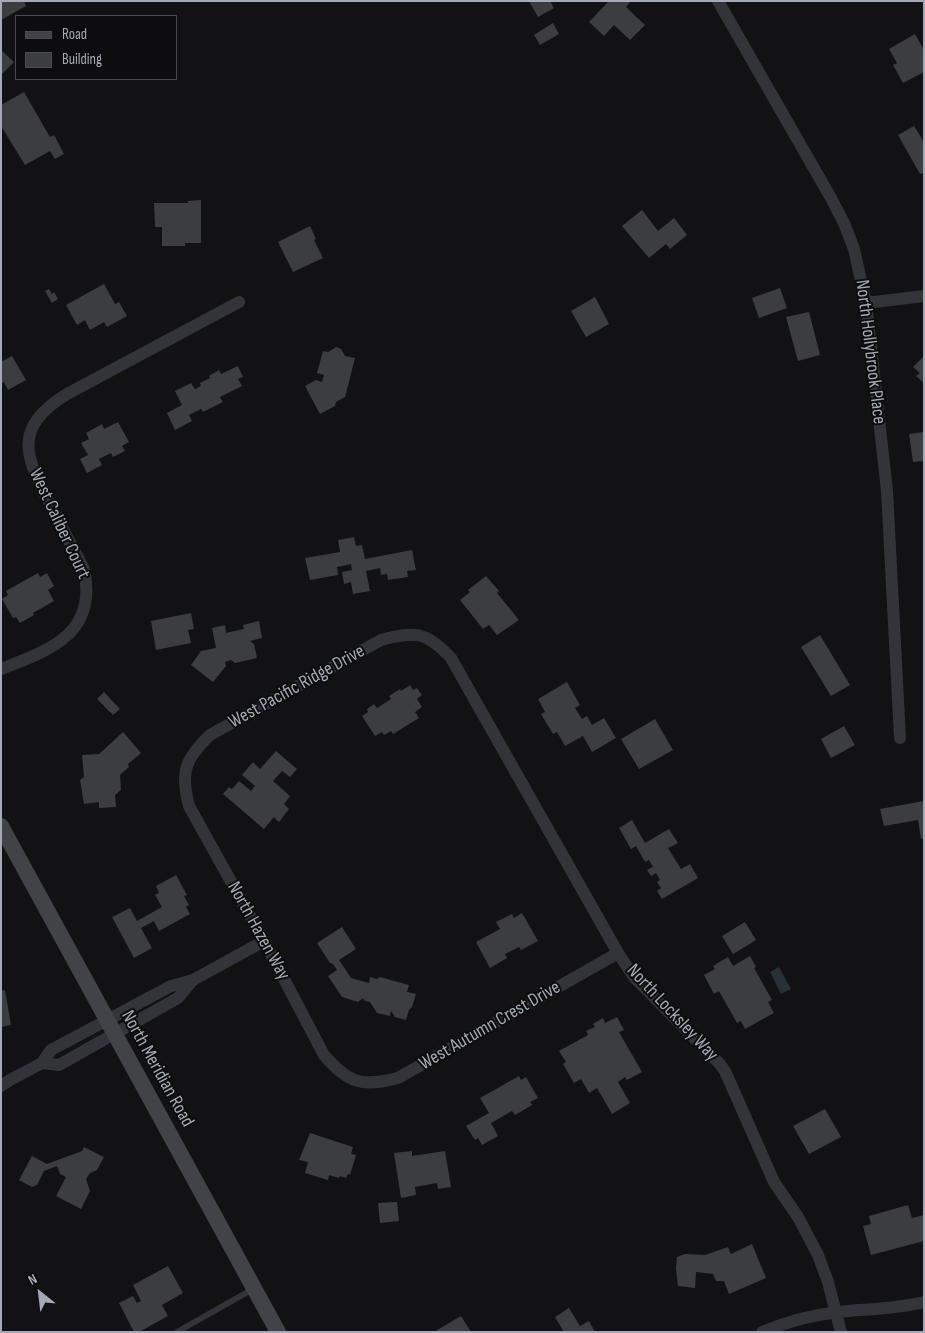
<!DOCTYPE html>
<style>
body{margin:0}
#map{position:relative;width:925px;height:1333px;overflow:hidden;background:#121214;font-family:"Sofia Sans Condensed",sans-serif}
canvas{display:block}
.frame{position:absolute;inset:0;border:2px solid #a3a9b5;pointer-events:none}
.legend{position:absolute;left:15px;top:15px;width:162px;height:65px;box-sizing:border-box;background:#0d0d0f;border:1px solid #494b51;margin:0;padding:6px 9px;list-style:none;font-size:15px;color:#a3a9b5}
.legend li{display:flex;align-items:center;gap:10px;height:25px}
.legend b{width:25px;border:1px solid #494b51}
.north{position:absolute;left:15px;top:1268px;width:50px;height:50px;-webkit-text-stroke:4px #0d0d0f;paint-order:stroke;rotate:331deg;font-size:14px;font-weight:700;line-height:20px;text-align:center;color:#a3a9b5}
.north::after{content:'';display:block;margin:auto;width:18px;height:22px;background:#a3a9b5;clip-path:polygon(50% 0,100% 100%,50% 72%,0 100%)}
</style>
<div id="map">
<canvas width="925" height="1333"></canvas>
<div class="frame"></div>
<ul class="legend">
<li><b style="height:6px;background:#414349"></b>Road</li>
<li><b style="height:14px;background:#3c3d41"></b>Building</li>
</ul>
<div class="north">N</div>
</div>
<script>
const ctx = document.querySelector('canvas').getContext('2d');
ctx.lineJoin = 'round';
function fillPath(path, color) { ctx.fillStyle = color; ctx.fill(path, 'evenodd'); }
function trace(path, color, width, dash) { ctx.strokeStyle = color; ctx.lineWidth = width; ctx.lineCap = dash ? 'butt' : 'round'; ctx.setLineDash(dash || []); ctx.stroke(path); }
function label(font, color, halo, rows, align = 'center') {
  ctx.font = font + ' "Sofia Sans Condensed",sans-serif'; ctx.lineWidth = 4; ctx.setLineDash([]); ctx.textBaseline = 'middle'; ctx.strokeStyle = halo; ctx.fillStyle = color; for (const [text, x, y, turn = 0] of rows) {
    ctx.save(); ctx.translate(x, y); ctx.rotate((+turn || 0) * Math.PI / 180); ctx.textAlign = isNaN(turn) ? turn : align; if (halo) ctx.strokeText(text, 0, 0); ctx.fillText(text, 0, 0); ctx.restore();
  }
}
fillPath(new Path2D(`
 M779 967 791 989 781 994 770 972Z`), '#283138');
fillPath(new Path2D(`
 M1 1H24L26 6 1 20Z
 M529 1H550L554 8 538 17Z
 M609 1H631L626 7 645 25 630 40 614 25 604 36 589 22Z
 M553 23 559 34 540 45 534 35Z
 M915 34 924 50V72L903 83 893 65 897 63 889 49Z
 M1 50 14 62 1 75Z
 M24 92 50 137 54 135 64 154 55 159 50 151 25 165 1 126V105Z
 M914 126 924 142V173L920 174 898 135Z
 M201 200V243H185V246H162V227H155L154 203H188V201Z
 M642 210 658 231 674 218 687 235 670 249 666 244 649 258 622 226Z
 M310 226 316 239 314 240 323 258 293 272 278 242Z
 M104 284 115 304 119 302 127 316 107 327 104 322 90 330 85 320 77 325 66 305Z
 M780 288 787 308 759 318 752 298Z
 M49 289 52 294 54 292 58 299 52 303 45 291Z
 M595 297 609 324 586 337 571 311Z
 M809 312 820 355 798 361 786 317Z
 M336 347 341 349 345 356 355 358 345 397 336 402 335 406 320 414 305 386 316 380 322 382 324 375 317 373 323 351 328 352Z
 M12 356 26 380 8 390 4 382 1 384V362Z
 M924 356V383L916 376 920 373 913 367Z
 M238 366 243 377 238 379 242 386 220 397 223 402 203 412 201 409 189 415 192 421 175 430 167 413 182 405 175 391 191 383 195 389 201 386 200 383 210 378 209 376 219 370 221 374Z
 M118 422 129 442 122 446 125 451 113 457 111 453 99 459 102 465 87 473 80 459 88 455 81 443 89 439 86 433 102 424 104 429Z
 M924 432V461L913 462 909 434Z
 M354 537 356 546 362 545 365 559 412 550 416 570 407 571 408 577 388 580 387 574 381 575 380 568 366 571 370 591 353 594 351 582 344 584 342 572 352 570 351 564 337 567 338 575 310 580 305 558 340 552 338 540Z
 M38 573 40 577 47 573 54 586 48 590 54 601 33 613 34 615 20 623 16 617 13 618 2 599 8 595 6 591Z
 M486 576 499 591 497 593 519 620 497 635 489 625 483 629 460 600 470 592 468 590Z
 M191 613 194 629 188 630 191 643 156 650 151 621Z
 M259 621 262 638 250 641 254 644 257 658 235 663 231 660 225 662 226 666 213 682 191 665 201 651 216 648 212 628 225 625 226 633 244 629 243 625Z
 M820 635 850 685 831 696 801 647Z
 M567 682 580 705 575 708 582 719 587 716 592 725 604 718 616 738 592 752 583 736 565 746 557 732 553 734 541 714 545 712 538 699Z
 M410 685 413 690 417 688 422 695 417 699 422 707 415 712 419 718 393 734 391 731 384 735 382 732 375 736 362 716 368 712 367 709 374 704 377 708 391 699 389 696 400 689 401 691Z
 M104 692 120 709 113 715 97 699Z
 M655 719 673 750 639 769 621 739Z
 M844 726 855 745 831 758 821 739Z
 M123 732 141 753 128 764 129 767 120 775 121 790 115 795 116 807 99 808V802L84 804 80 780 84 777 82 755 99 754Z
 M276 751 297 769 290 777 282 771 273 781 290 796 284 804 289 809 279 822 274 817 264 829 223 794 229 787 232 789 239 781 251 791 255 786 242 775 253 762 260 769Z
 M924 801V838L921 839 918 820 884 826 880 809Z
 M632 820 645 843 669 829 678 843 668 848 681 869 690 864 698 878 662 899 657 891 661 888 657 882 660 880 656 873 651 876 647 870 653 867 649 860 645 862 636 846 631 849 619 828Z
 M176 875 187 895 184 896 189 905 186 907 190 914 159 931 154 921 141 928 152 948 134 958 112 917 130 908 137 921 162 907 155 895 159 893 156 886Z
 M522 913 538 941 521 950 519 947 505 954 507 958 490 968 476 942 500 929 496 922 512 914 514 918Z
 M745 922 756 940 733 954 722 936Z
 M342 927 356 949 339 960 351 978 369 983 370 977 377 979 380 977 409 985 407 992 416 994 412 1007 409 1010 406 1020 395 1017 391 1011 390 1016 377 1013 370 1002 365 1001 363 998 358 1002 342 997 328 976 337 970 333 964 330 963 317 943Z
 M750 956 756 967 754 968 772 1000 768 1002 774 1013 745 1029 741 1021 737 1023 719 991 714 994 704 975 715 969 713 966 728 957 733 966Z
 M5 990 11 1025 1 1027V991Z
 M617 1017 624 1030 619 1032 642 1072 627 1080 625 1077 618 1082 630 1103 612 1114 597 1088 589 1093 581 1079 574 1083 563 1064 566 1062 559 1051 588 1035 586 1031 595 1027 593 1024 603 1018 605 1023Z
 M519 1076 521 1080 526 1077 538 1098 530 1102 532 1105 515 1115 512 1111 491 1123 498 1136 482 1145 478 1138 475 1140 466 1126 489 1113 480 1098Z
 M825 1109 841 1137 809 1154 793 1126Z
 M310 1133 353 1147 351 1154 356 1155 350 1175 348 1174 346 1178 340 1176 339 1178 329 1175 328 1180 305 1173 308 1162 299 1160Z
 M84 1147 104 1157 97 1170 90 1173 86 1179 90 1191 81 1209 56 1196 66 1177 60 1174 57 1166 44 1171 37 1185 32 1187 19 1180 32 1156 47 1164 82 1151Z
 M412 1151V1156L445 1151 451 1187 438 1189 437 1183 415 1187 416 1195 401 1198 394 1153Z
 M397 1202 399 1221 380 1223 378 1203Z
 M908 1205 912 1218 924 1215V1241L871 1255 863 1226 871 1224 869 1216Z
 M752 1244 766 1278 729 1294 724 1281H716L713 1274 696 1272 695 1288 678 1286 676 1269 677 1257 685 1254 705 1255 728 1247 731 1254Z
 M168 1266 183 1293 162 1305 168 1316 139 1332H134L119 1303 133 1296 137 1303 141 1301 133 1285Z
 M569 1308 580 1326 589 1321 595 1332H564L555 1317Z
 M461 1316 471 1332H434Z`), '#3c3d41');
trace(new Path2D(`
 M177 1332 253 1289`), '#333439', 6);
trace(new Path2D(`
 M718 1 831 198 844 223 854 249 866 303 887 491 900 738
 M866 303 924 296
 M1 669C51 650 98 633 84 569 73 548 61 526 50 504 25 456 12 428 67 394L239 302
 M618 953 398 1078C362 1087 349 1084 324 1055L264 941 189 806C180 772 185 759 210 735L381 640C415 631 426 631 451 658L618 953 634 977 719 1063 725 1071 774 1182 798 1217 818 1255 828 1282 841 1332
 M193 980 264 941
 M1 1086 10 1080 42 1063 51 1050 171 986 193 980 178 998 59 1065 42 1063
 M762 1332C786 1322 813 1315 838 1312 867 1309 896 1309 924 1302`), '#333439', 12);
trace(new Path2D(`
 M1 826 278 1332`), '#414349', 16);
label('19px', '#a3a9b5', '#0d0d0f', [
 ["North Hollybrook Place",870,352,83],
 ["West Caliber Court",59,524,65],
 ["West Pacific Ridge Drive",297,687,-29],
 ["North Hazen Way",258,931,61],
 ["North Locksley Way",672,1013,47],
 ["West Autumn Crest Drive",490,1026,-30],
 ["North Meridian Road",157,1069,61]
]);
</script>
